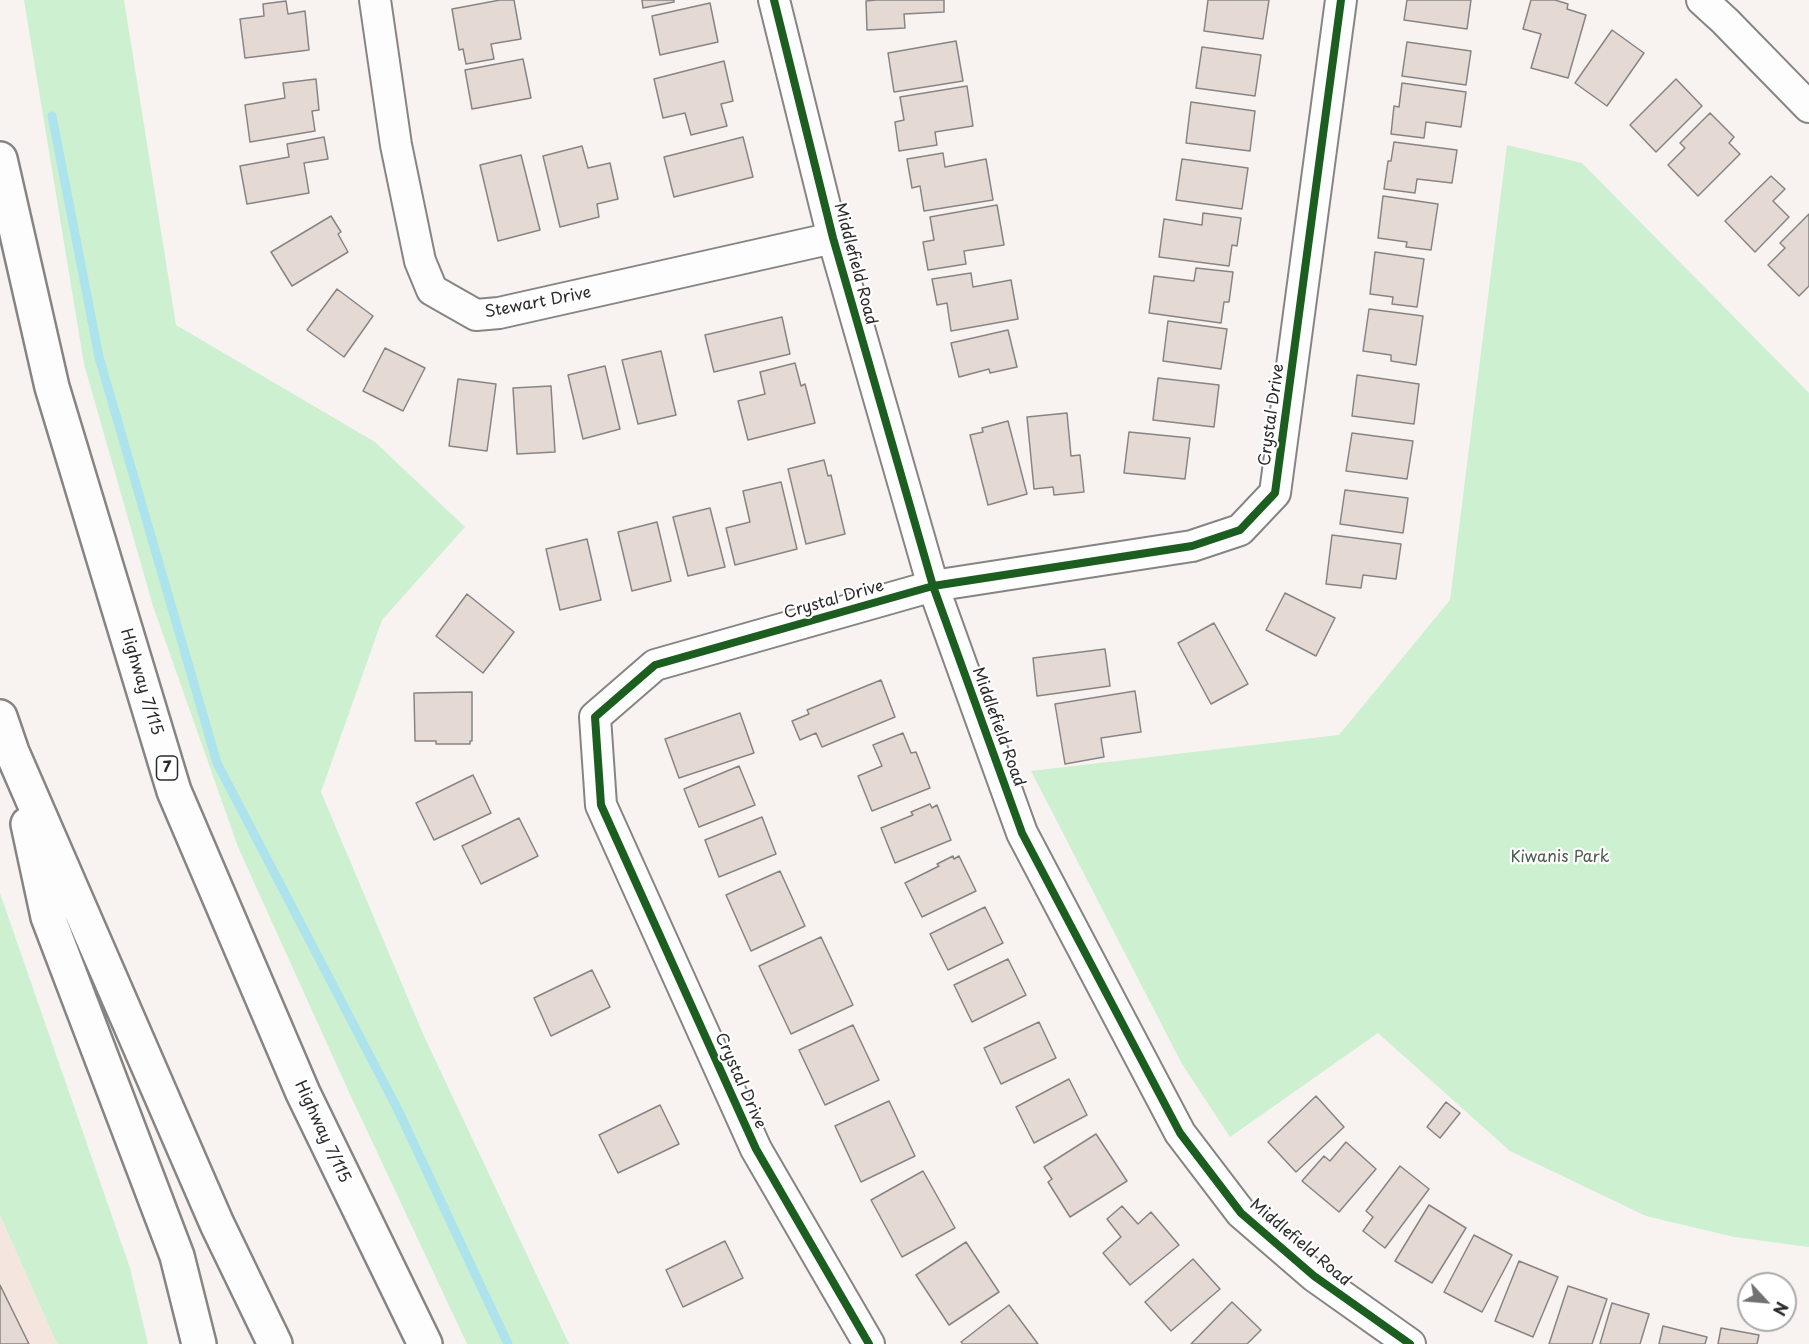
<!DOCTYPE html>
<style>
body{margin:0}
#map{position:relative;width:1809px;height:1344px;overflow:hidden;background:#f8f3f0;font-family:"Playpen Sans",sans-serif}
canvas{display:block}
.north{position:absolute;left:1737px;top:1272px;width:60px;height:60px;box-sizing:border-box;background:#fff;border:2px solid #aaa;border-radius:50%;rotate:116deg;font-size:16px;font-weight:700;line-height:24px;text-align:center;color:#2b2b2b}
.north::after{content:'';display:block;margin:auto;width:21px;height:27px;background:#737170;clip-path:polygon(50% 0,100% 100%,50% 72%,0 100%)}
</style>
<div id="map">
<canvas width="1809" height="1344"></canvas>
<div class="north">N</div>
</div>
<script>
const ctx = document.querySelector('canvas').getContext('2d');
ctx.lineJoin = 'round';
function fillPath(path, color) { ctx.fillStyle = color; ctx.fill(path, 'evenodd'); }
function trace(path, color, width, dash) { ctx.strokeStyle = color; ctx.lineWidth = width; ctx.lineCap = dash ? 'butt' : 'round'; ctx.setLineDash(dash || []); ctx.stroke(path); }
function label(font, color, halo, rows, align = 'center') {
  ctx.font = font + ' "Playpen Sans",sans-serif'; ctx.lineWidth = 4.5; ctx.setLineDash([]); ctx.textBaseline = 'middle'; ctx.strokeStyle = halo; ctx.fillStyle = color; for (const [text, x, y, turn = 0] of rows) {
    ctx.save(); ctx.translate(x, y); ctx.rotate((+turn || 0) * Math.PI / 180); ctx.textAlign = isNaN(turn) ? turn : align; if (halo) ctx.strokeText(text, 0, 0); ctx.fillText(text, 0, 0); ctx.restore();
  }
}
fillPath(new Path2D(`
 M0 1215 57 1344H0Z`), '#f4e6de');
fillPath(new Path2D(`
 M24 0H124L176 325 375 442 465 527 382 620 321 792 423 1034 569 1344H467L348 1090 238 847 153 606 84 364Z
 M1507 145 1582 163 1809 393V1247L1734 1237 1646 1216 1510 1151 1378 1033 1230 1137 1182 1064 1031 771 1339 735 1450 600Z
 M0 893 130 1268 148 1344H57L0 1215Z`), '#cdf0d1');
trace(new Path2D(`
 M52 116 99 357 217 763 398 1110 508 1344`), '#ade3ec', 9);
const building = new Path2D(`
 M500 0H514L521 39 491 44 494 59 466 64 463 49 459 50 452 9Z
 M642 0H674V2L643 8Z
 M876 0H944V12L904 14 905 28 867 30 866 1Z
 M1208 0H1269L1263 39 1204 31Z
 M1407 0H1471L1467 29 1404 20Z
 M1531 0H1555L1568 4 1567 9 1586 15 1568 78 1531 68 1541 34 1523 29Z
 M286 1 288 14 305 11 309 50 245 58 240 19 264 16 263 4Z
 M710 3 718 42 660 55 652 16Z
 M1612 30 1644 53 1607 106 1575 83Z
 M956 41 963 81 894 92 888 53Z
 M1407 42 1471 51 1466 85 1402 76Z
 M1202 47 1261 55 1255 96 1196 88Z
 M523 59 531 98 472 109 465 70Z
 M724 61 733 101 721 104 727 126 691 135 685 113 663 118 654 79Z
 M316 79 319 110 312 111 315 131 250 142 245 105 285 98 283 83Z
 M1676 79 1702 106 1656 152 1630 125Z
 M1402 83 1466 92 1461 127 1426 122 1424 138 1391 134 1394 106 1399 107Z
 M967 86 973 126 935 132 937 145 899 151 895 122 904 120 900 97Z
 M1191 102 1255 111 1250 151 1186 143Z
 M1710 113 1734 137 1729 143 1740 154 1698 196 1668 165 1685 148 1680 143Z
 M324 137 328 159 304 163 309 193 247 204 240 166 289 157 287 144Z
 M743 137 753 177 674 197 664 157Z
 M1394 142 1457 150 1452 183 1417 179 1415 193 1384 189 1388 161H1391Z
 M582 146 588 168 610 163 618 199 597 204 599 217 560 227 543 156Z
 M943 153 945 167 986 159 993 200 924 211 920 186 912 188 907 159Z
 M521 155 540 230 498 241 480 165Z
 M1182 159 1248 168 1242 209 1176 200Z
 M1771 176 1785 189 1773 201 1789 217 1755 252 1725 221Z
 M1383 196 1438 204 1431 250 1406 247 1407 242 1378 238Z
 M997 205 1004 245 964 251 966 264 928 270 923 242 934 240 930 217Z
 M1203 213 1241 218 1237 246 1232 245 1229 266 1159 257 1164 219 1202 225Z
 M1809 214V286L1799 296 1768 265 1785 248 1780 243Z
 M331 216 341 232 338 234 348 252 292 286 271 252Z
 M1375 252 1424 259 1417 307 1392 304 1393 297 1370 294Z
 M1196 268 1233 272 1229 302H1224L1221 323 1149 313 1154 276 1194 281Z
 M971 273 973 287 1011 280 1018 319 951 331 947 303 937 305 932 279Z
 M337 289 373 316 344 357 307 330Z
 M1369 309 1423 316 1416 365 1391 361V355L1363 351Z
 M782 317 790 354 714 372 705 335Z
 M1168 321 1227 329 1221 369 1163 361Z
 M1008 330 1017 367 990 373 989 369 959 377 951 343Z
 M385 348 425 368 403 411 363 391Z
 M661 351 676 415 638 424 622 360Z
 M795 363 801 386 805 384 815 423 748 440 738 401 765 394 760 372Z
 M605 366 620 429 583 439 568 375Z
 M1357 375 1419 384 1414 424 1352 416Z
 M1158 378 1219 385 1214 427 1153 420Z
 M458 379 496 384 487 451 449 446Z
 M551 386 555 452 517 454 513 388Z
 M1067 413 1071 456 1080 455 1084 492 1054 495 1053 487 1034 489 1027 417Z
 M1008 421 1027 494 988 505 970 435 983 432 982 428Z
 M1129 432 1190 438 1185 479 1124 473Z
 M1352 433 1413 441 1407 479 1346 471Z
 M824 460 828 476 831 475 845 534 806 544 788 469Z
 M781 482 797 549 735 565 726 528 750 522 743 491Z
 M1345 490 1408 498 1403 533 1340 524Z
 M710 508 725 567 688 576 673 517Z
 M657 522 671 581 632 591 618 532Z
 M1332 535 1401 544 1396 579 1363 575 1361 588 1326 584Z
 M587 539 601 600 560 610 546 549Z
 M1285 593 1335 618 1316 656 1266 630Z
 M467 594 514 632 483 673 436 636Z
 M1214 623 1248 684 1211 704 1178 643Z
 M1105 649 1110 686 1037 696 1033 658Z
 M881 680 895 717 822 747 816 733 800 740 792 721 809 714 807 710Z
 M1135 691 1141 732 1101 738 1104 757 1065 764 1055 704Z
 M472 692V741H470V744H436V741H415L414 693Z
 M740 713 754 753 679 778 665 739Z
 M903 733 911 753 916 752 930 788 872 811 858 776 882 766 873 745Z
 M739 766 755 805 699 827 684 789Z
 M473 775 491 813 434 840 416 803Z
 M930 804 932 808 937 805 951 840 895 863 881 828 913 815 911 812Z
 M762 817 776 854 719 877 705 840Z
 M519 818 538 856 481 884 462 846Z
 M953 856 954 859 959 856 976 891 922 917 905 883 939 866 937 864Z
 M780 871 805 926 751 951 726 895Z
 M985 907 1003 943 948 970 930 934Z
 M821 937 853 1005 791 1034 759 966Z
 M1008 959 1026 995 972 1022 954 985Z
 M592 970 610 1007 551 1036 534 998Z
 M1039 1022 1056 1058 1001 1084 984 1048Z
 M853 1025 879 1080 825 1105 799 1050Z
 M1069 1079 1087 1115 1034 1143 1016 1107Z
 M1316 1096 1344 1127 1296 1172 1268 1142Z
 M889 1101 915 1156 861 1182 835 1126Z
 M1446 1102 1460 1113 1440 1138 1427 1127Z
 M660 1105 679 1144 618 1173 599 1135Z
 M1096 1134 1127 1181 1070 1217 1048 1182 1052 1179 1044 1167Z
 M1346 1142 1376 1169 1339 1212 1302 1181 1324 1156 1330 1161Z
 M1400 1166 1429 1189 1385 1248 1363 1231 1373 1217 1366 1211Z
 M923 1171 955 1228 902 1257 871 1200Z
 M1429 1205 1466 1228 1432 1283 1395 1261Z
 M1122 1206 1138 1224 1151 1212 1179 1245 1130 1285 1103 1253 1121 1237 1107 1219Z
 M1474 1235 1512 1255 1482 1312 1444 1292Z
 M725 1241 743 1278 683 1307 666 1270Z
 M966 1242 999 1292 949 1325 916 1275Z
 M1193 1259 1220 1289 1171 1331 1145 1302Z
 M1519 1261 1558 1277 1533 1337 1495 1321Z
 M0 1285 29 1344H0Z
 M1568 1286 1607 1299 1592 1344H1549Z
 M1232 1302 1261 1330 1247 1344H1191Z
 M1612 1303 1649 1314 1640 1344H1600Z
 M1009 1305 1038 1344H963L961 1342Z
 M1663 1326 1707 1337 1705 1344H1659Z
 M1721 1328 1759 1335 1757 1344H1718Z`);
fillPath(building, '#e5d9d3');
trace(building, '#878584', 1.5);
const minor = new Path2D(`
 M375 0 396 145 420 261 432 290 476 315 499 313 833 238
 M774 0 833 238 933 586 1022 833 1180 1133 1241 1213 1314 1276 1410 1344
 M1702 0 1725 21 1809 107
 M869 1344 756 1149 601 805 595 717 655 665 933 586 1192 546 1240 530 1275 493 1341 0`);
const motorway = new Path2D(`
 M0 159 52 387 174 791 303 1093 425 1344
 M0 717 12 752 217 1224 275 1344
 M28 824 48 917 177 1256 199 1344`);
trace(minor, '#878584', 34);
trace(motorway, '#878584', 38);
trace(minor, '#fefdfd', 30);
trace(motorway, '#fefdfd', 33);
trace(new Path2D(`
 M774 0 833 238 933 586 1022 833 1180 1133 1241 1213 1314 1276 1410 1344
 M869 1344 756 1149 601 805 595 717 655 665 933 586 1192 546 1240 530 1275 493 1341 0`), '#1b5e20', 8);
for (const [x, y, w] of [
 [167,768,21]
]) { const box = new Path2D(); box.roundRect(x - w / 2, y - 12, w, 24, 4.5); ctx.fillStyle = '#fff'; ctx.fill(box); trace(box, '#2b2b2b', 1.5); }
label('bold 15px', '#2b2b2b', null, [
 ["7",167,768]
]);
label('16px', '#2b2b2b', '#fff', [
 ["Middlefield Road",855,264,75],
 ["Stewart Drive",538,303,-11],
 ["Crystal Drive",1272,415,-82],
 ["Crystal Drive",834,600,-16],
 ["Highway 7/115",141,682,73],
 ["Middlefield Road",998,727,70],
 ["Crystal Drive",740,1081,66],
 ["Highway 7/115",322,1132,65],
 ["Middlefield Road",1300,1243,40]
]);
label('16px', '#4a5c4e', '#fff', [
 ["Kiwanis Park",1560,858]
]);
</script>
